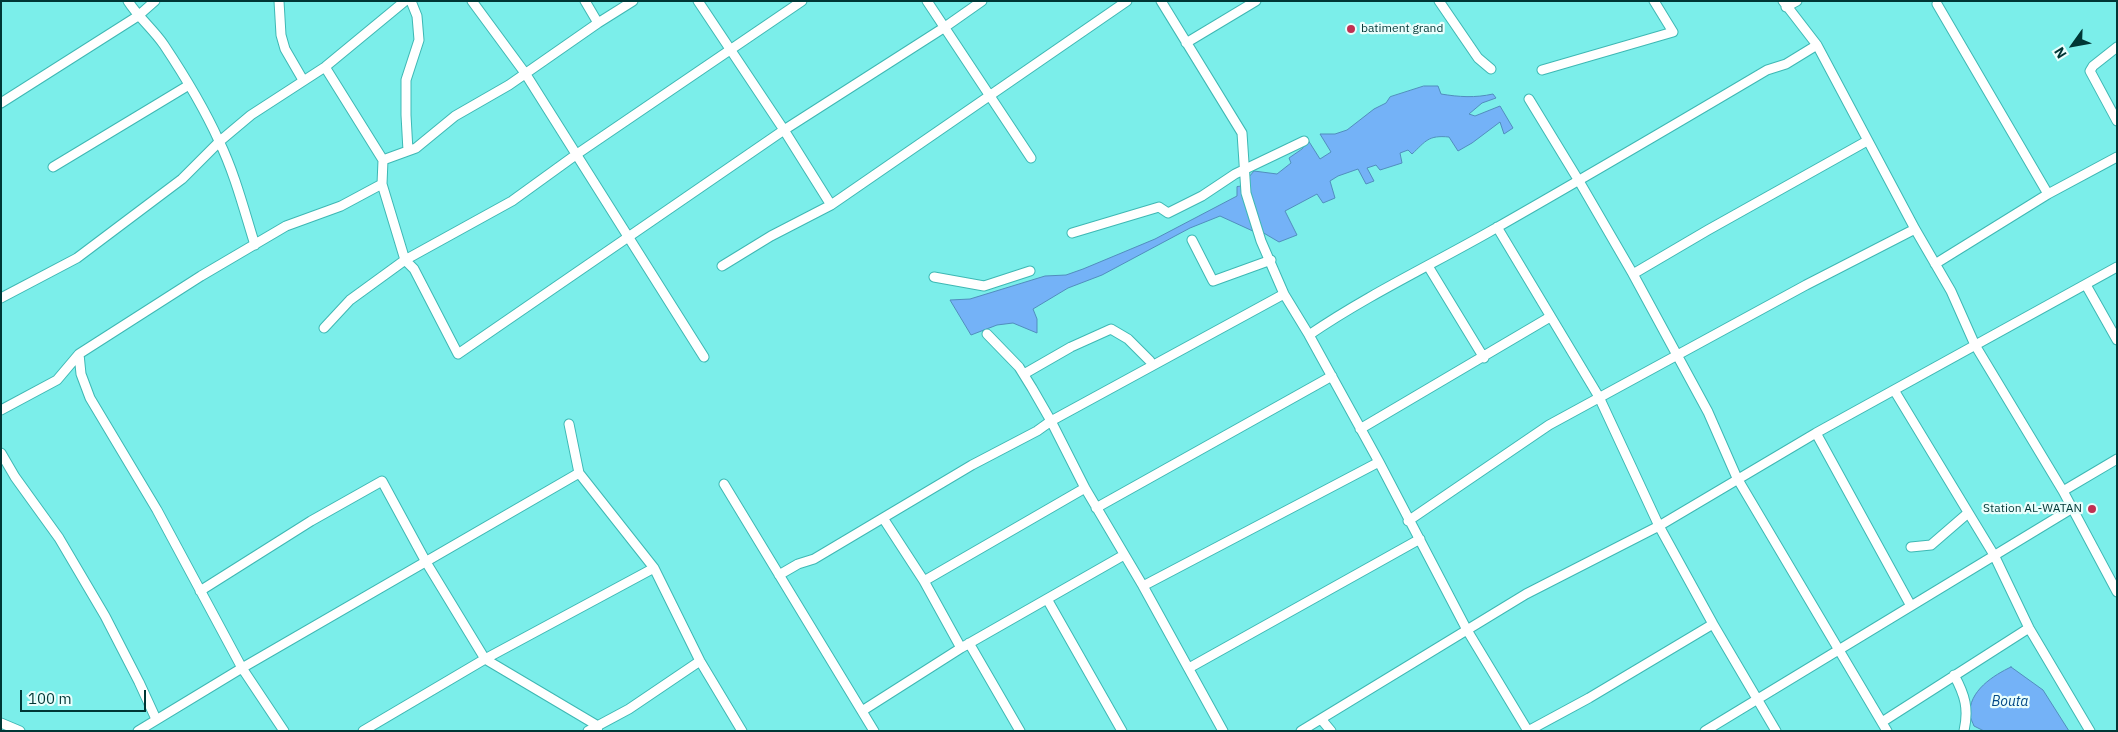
<!DOCTYPE html>
<style>
body{margin:0}
#map{position:relative;width:2118px;height:732px;overflow:hidden;background:#7beeea;font-family:"IBM Plex Sans",sans-serif}
canvas{display:block}
.frame{position:absolute;inset:0;border:2px solid #003635;pointer-events:none}
.north{position:absolute;left:2048px;top:20px;width:50px;height:50px;-webkit-text-stroke:4px #e9fefc;paint-order:stroke;rotate:238deg;font-size:14px;font-weight:700;line-height:20px;text-align:center;color:#003635}
.north::after{content:'';display:block;margin:auto;width:18px;height:22px;background:#003635;clip-path:polygon(50% 0,100% 100%,50% 72%,0 100%)}
.scale{position:absolute;left:20px;top:690px;width:126px;height:22px;box-sizing:border-box;border:2px solid #003635;border-top:0;padding-left:6px;font-size:15px;line-height:18px;white-space:nowrap;color:#003635;-webkit-text-stroke:4px #e9fefc;paint-order:stroke}
</style>
<div id="map">
<canvas width="2118" height="732"></canvas>
<div class="frame"></div>
<div class="north">N</div>
<div class="scale">100 m</div>
</div>
<script>
const ctx = document.querySelector('canvas').getContext('2d');
ctx.lineJoin = 'round';
function fillPath(path, color) { ctx.fillStyle = color; ctx.fill(path, 'evenodd'); }
function trace(path, color, width, dash) { ctx.strokeStyle = color; ctx.lineWidth = width; ctx.lineCap = dash ? 'butt' : 'round'; ctx.setLineDash(dash || []); ctx.stroke(path); }
function label(font, color, halo, rows, align = 'center') {
  ctx.font = font + ' "IBM Plex Sans",sans-serif'; ctx.lineWidth = 4.5; ctx.setLineDash([]); ctx.textBaseline = 'middle'; ctx.strokeStyle = halo; ctx.fillStyle = color; for (const [text, x, y, turn = 0] of rows) {
    ctx.save(); ctx.translate(x, y); ctx.rotate((+turn || 0) * Math.PI / 180); ctx.textAlign = isNaN(turn) ? turn : align; if (halo) ctx.strokeText(text, 0, 0); ctx.fillText(text, 0, 0); ctx.restore();
  }
}
const water = new Path2D(`
 M1424 86H1438L1441 94C1459 97 1475 98 1493 94L1496 98 1482 103 1469 114 1475 116 1500 106 1513 128 1504 134 1500 122 1472 143 1458 151 1449 137C1428 135 1426 141 1412 154L1408 150 1400 153 1402 163 1380 170 1376 165 1367 168 1374 181 1366 184 1358 169 1338 176 1330 181 1335 198 1323 203 1317 194 1285 211 1297 235 1279 242 1262 232 1250 201 1248 178 1254 171 1277 174 1291 163 1289 158 1302 149 1308 140 1320 159 1331 152 1320 134H1335L1347 130 1374 109 1386 103 1390 97Z
 M1244 186 1255 232 1220 216 1190 228 1102 275 1068 288 1033 309 1037 319V333L1013 323 997 325 971 335 950 300 970 299 1045 276 1066 275 1083 269 1155 239 1237 196V187Z
 M2011 667 2043 690 2069 731H1984L1974 726C1973 723 1970 718 1970 715 1968 691 1994 675 2011 667Z`);
fillPath(water, '#74b2f7');
trace(water, '#518dbd', 1);
const street = new Path2D(`
 M128 1C138 17 153 29 164 45 184 75 204 108 219 141 235 174 244 210 255 245
 M279 1 281 35 285 49 303 80
 M472 1 525 73 704 357
 M585 1 598 23
 M698 1 784 130 831 205
 M927 1 1031 158
 M1161 1 1242 133 1246 193 1261 241 1284 294 1309 335 1379 462 1467 630 1528 731
 M1439 1 1478 58 1491 69
 M1783 1 1817 45 1915 229 1951 291 1975 345 2063 491 2117 592
 M1937 4 2048 194
 M1786 7 1797 1
 M1186 43 1256 1
 M2117 47 2093 66 2090 71 2117 121
 M1542 70 1673 32 1654 1
 M1529 99 1579 181 1633 274 1708 412 1737 478 1887 731
 M1 103 138 16 155 1
 M408 151 406 115V80L419 40 417 16 411 1
 M383 160 416 148 455 116 509 85 598 23 633 1
 M53 167 189 85
 M382 184 405 260 512 201 577 154 802 1
 M1497 227 1599 397 1659 526 1713 624 1776 731
 M1072 233 1159 207 1168 213 1202 196 1235 174 1304 141
 M1192 240 1213 281 1271 260
 M1935 264 2048 194 2117 157
 M722 266 771 236 831 205 1127 1
 M1428 266 1484 358
 M1633 274 1708 230 1867 141
 M934 277 984 286 1030 271
 M2086 285 2117 340
 M1 298 77 258 182 179 220 141 251 115 325 67 405 1
 M324 328 350 300 405 260 414 269 458 354 784 130 945 27 982 1
 M987 334 1019 367 1032 388 1051 421 1085 488 1143 586 1223 731
 M1309 335C1366 296 1429 266 1489 232 1582 179 1674 125 1767 70L1786 64 1817 45
 M79 354 81 374 90 398 157 510 242 668 284 731
 M1024 374 1071 347 1111 329 1128 339 1150 361
 M1894 390 1994 555 2029 628 2090 731
 M1 410 57 380 79 354 201 276 286 226 341 206 382 184 383 160 325 67
 M569 424 579 473 654 568 700 661 742 731
 M1360 429 1550 317
 M1816 433 1911 606
 M1 453 15 477 59 538 105 616 139 682 156 719
 M724 484 874 731
 M2063 491 2117 459
 M1096 508 1332 376
 M883 518 924 581 961 648
 M1408 521 1549 425 1806 285 1915 229
 M1911 547 1931 545 1968 513
 M779 575 798 564 814 559 972 465 1037 431 1051 421 1284 294
 M924 581 1085 488
 M1143 586 1379 462
 M200 591 311 521 382 481 426 562 485 659 598 726 597 731
 M1047 599 1122 731
 M969 643 1020 731
 M1189 668 1420 539
 M1954 675C1965 695 1969 709 1964 731
 M862 711 961 648 1124 555
 M1321 719 1331 731
 M1882 722 2029 628
 M1 723 20 731
 M138 731 242 668 579 473
 M363 731 485 659 654 568
 M588 731 629 709 700 661
 M1301 731 1526 594 1659 526 1816 433 2117 267
 M1528 731 1589 698 1713 624
 M1705 731 2071 509`);
trace(street, '#3eb8b4', 11);
trace(street, '#fff', 9);
for (const [x, y, r, color] of [
 [1351,29,5,"#c03052"],
 [2092,509,5,"#c03052"]
]) { const dot = new Path2D(); dot.arc(x, y, r, 0, 2 * Math.PI); ctx.fillStyle = color; ctx.fill(dot); trace(dot, '#e9fefc', 2); }
label('12px', '#003635', '#e9fefc', [
 ["batiment grand",1361,29],
 ["Station AL-WATAN",2082,509,"right"]
], 'left');
label('italic 14px', '#044a87', '#e9fefc', [
 ["Bouta",2010,702]
]);
</script>
